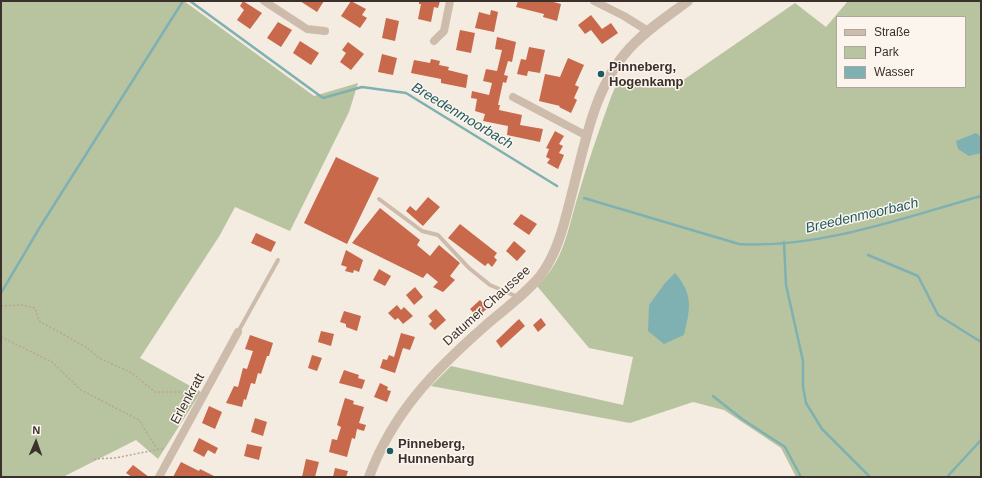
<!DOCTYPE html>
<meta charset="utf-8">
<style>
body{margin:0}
#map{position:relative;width:982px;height:478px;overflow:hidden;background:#f4ebe1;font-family:Helvetica,sans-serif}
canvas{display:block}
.frame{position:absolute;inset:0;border:2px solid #3b302b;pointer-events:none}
.legend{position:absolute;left:836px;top:16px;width:130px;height:72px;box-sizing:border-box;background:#fbf5ee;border:1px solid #aea6a0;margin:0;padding:5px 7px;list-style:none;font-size:12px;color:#3b302b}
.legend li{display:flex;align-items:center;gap:8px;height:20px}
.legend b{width:20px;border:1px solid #aea6a0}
.north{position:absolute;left:16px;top:422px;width:40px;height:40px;-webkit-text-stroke:3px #fbf5ee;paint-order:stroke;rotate:2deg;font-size:11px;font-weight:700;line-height:16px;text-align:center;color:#3b302b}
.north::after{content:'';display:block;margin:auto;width:14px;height:18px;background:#3b302b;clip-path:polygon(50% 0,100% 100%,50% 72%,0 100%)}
</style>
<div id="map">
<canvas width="982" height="478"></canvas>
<div class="frame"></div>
<ul class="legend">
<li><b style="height:5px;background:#cdbbac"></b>Straße</li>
<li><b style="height:11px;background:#b8c4a0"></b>Park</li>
<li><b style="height:11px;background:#7fb0b2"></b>Wasser</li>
</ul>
<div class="north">N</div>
</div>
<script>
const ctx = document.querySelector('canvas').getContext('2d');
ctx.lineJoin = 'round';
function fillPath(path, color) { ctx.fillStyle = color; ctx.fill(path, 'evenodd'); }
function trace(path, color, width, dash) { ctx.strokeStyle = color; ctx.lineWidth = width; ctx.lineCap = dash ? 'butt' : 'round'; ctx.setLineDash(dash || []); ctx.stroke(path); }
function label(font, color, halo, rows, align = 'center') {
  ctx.font = font + ' Helvetica,sans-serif'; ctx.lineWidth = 3; ctx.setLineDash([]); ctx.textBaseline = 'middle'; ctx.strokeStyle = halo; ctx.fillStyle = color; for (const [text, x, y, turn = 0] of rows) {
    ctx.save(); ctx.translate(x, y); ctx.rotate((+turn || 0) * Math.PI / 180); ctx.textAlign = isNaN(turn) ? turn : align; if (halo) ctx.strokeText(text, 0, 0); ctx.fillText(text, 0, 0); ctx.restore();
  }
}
fillPath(new Path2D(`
 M1 1H184L314 96 358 83 349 112 290 231 235 207 220 235 140 358 201 392 158 459 136 440 63 477H1Z
 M848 1H981V477H796L781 448 724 410 693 402 630 423 431 386 451 366 623 405 633 357 589 348 537 286C564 261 567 232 577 199 587 164 599 131 611 97L617 83 676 85 795 3 826 27ZM837 17H965V87H837Z`), '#b8c4a0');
fillPath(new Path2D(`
 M976 133 981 137V153L969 156 958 149 956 141Z
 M675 273C694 295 690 309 684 335L664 344 648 331 649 305 665 283Z`), '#7fb0b2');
trace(new Path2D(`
 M190 1 323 98 362 87 406 93 557 186
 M584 198 739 244C818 249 906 217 981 196
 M784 242 786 285 803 361V387L806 403 822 429 870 477
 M868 255 918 276 938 315 981 342
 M1 293 40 227 183 1
 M713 396 742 419 785 447 801 477
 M947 477 981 440`), '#7fb0b2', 2.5);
fillPath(new Path2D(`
 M243 1 262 13 250 29 237 20 244 10 240 6Z
 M300 1H324L317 12Z
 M351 1 366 9 362 15 367 18 360 28 341 16Z
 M419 1H440L438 8 434 7 431 22 418 19 421 4H419Z
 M518 1H550L561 4 557 21 543 17 544 14 516 7Z
 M491 10 498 12 494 32 475 28 479 12 490 15Z
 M591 15 602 29 611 23 618 33 602 44 591 30 585 34 578 25Z
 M386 18 399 21 395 41 382 38Z
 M278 22 292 30 281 47 267 38Z
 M460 30 475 33 471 53 456 50Z
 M497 37 516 42 512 62 508 61 504 75 508 76 506 83 503 82 498 105H500L499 110 522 115 520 125 543 129 540 142 507 135 508 126 483 121 485 114 475 111 477 99 471 98 472 91 489 95 492 83 483 81 486 69 497 71 502 50 495 49Z
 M300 41 319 53 311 65 293 53Z
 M348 42 364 54 351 70 340 62 346 53 342 50Z
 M529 47 545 50 540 73 528 71 527 76 517 74 521 59 526 60Z
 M382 54 397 58 393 75 378 72Z
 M568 58 584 65 575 85 579 87 574 98 577 100 571 113 559 107 560 106 539 101 545 74 560 77Z
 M431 59 440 61 439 65 449 67 448 70 468 75 466 88 441 83V79L411 73 414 60 430 63Z
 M555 131 564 136 559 144 563 146 559 153 564 155 558 169 547 163 550 159 546 157 549 149 546 148Z
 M336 157 379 178 347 244 304 223Z
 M428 197 440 207 423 226 406 211 410 206 416 211Z
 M380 208 420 240 417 245 430 256 439 245 460 263 450 276 455 280 443 292 433 287 438 282 427 273 423 278 352 243Z
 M521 214 537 224 529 235 513 224Z
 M460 224 497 253 494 257 497 260 492 267 488 263 485 266 448 238Z
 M256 233 276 242 271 252 251 243Z
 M514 241 526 251 517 261 506 251Z
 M346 250 363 260 359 272 354 270 353 273 345 271 347 267 341 265Z
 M379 269 391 276 385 286 373 280Z
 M415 287 423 297 414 305 406 295Z
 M480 300 488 308 477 317 470 309Z
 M397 305 401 310 404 307 413 316 403 324 398 318 395 320 388 313Z
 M436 309 446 320 435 330 429 324 432 321 428 316Z
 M344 311 361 316 357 331 346 327V324L340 322Z
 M541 318 546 325 538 332 533 325Z
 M519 319 525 326 501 348 496 341Z
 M321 331 334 334 331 346 318 342Z
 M401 333 415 337 410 350 403 348 395 373 380 368 383 359 387 360 389 355 394 357Z
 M250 335 273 343 269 356H267L261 374 258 373 255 384 251 383 246 400 244 399 242 407 226 403 234 386 238 387 243 368 247 369 253 351 245 349Z
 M312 355 322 358 317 371 308 368Z
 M344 370 359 375 358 378 365 380 362 389 339 383Z
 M380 383 388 387 387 390 391 391 387 402 374 397Z
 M345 398 354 401 353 404 364 407 359 423 366 425 364 431 357 429 355 439 352 438 347 457 329 452 332 439 337 440 341 427 337 425Z
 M209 406 222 412 215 429 202 423Z
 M255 418 267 422 263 436 251 432Z
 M199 438 218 448 215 454 208 450 204 457 193 451Z
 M247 444 262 447 259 460 244 456Z
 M306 459 319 462 315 477H302Z
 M181 462 199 471 200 469 216 477H173Z
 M133 465 149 477H132L126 473Z
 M335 468 348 471 346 477H333Z`), '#c8694b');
trace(new Path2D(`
 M1 306 23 305 35 308 39 321 86 347 99 358 132 373 155 392H196
 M1 337 52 362 81 390 139 420 157 449
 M94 459 115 458 165 448`), '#b9a596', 1.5, [2, 2]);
trace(new Path2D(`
 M379 199 422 231 438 235 469 268 490 285 518 297
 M238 332 278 260`), '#cdbbac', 4);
trace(new Path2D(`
 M264 1 307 29 325 31
 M594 1 624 16 648 31
 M434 41 444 31 450 1
 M513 97 587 136
 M159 477 238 332`), '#cdbbac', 8);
trace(new Path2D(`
 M369 477C393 412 435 370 485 326 501 312 532 289 543 272 559 249 565 220 572 193 585 144 594 87 629 49 646 30 668 16 688 1`), '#cdbbac', 10);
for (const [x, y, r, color] of [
 [601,74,4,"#1f5a5e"],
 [390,451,4,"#1f5a5e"]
]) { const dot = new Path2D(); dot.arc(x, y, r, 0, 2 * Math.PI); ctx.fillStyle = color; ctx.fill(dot); trace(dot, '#fbf5ee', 1.5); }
label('bold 13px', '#3b302b', '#fbf5ee', [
 ["Pinneberg,",609,67],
 ["Hogenkamp",609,82],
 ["Pinneberg,",398,444],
 ["Hunnenbarg",398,459]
], 'left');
label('13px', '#3b302b', '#fbf5ee', [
 ["Datumer Chaussee",487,306,-42],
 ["Erlenkratt",188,399,-61]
]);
label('italic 14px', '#1f5a5e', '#fbf5ee', [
 ["Breedenmoorbach",462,116,31],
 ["Breedenmoorbach",862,216,-13]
]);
</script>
